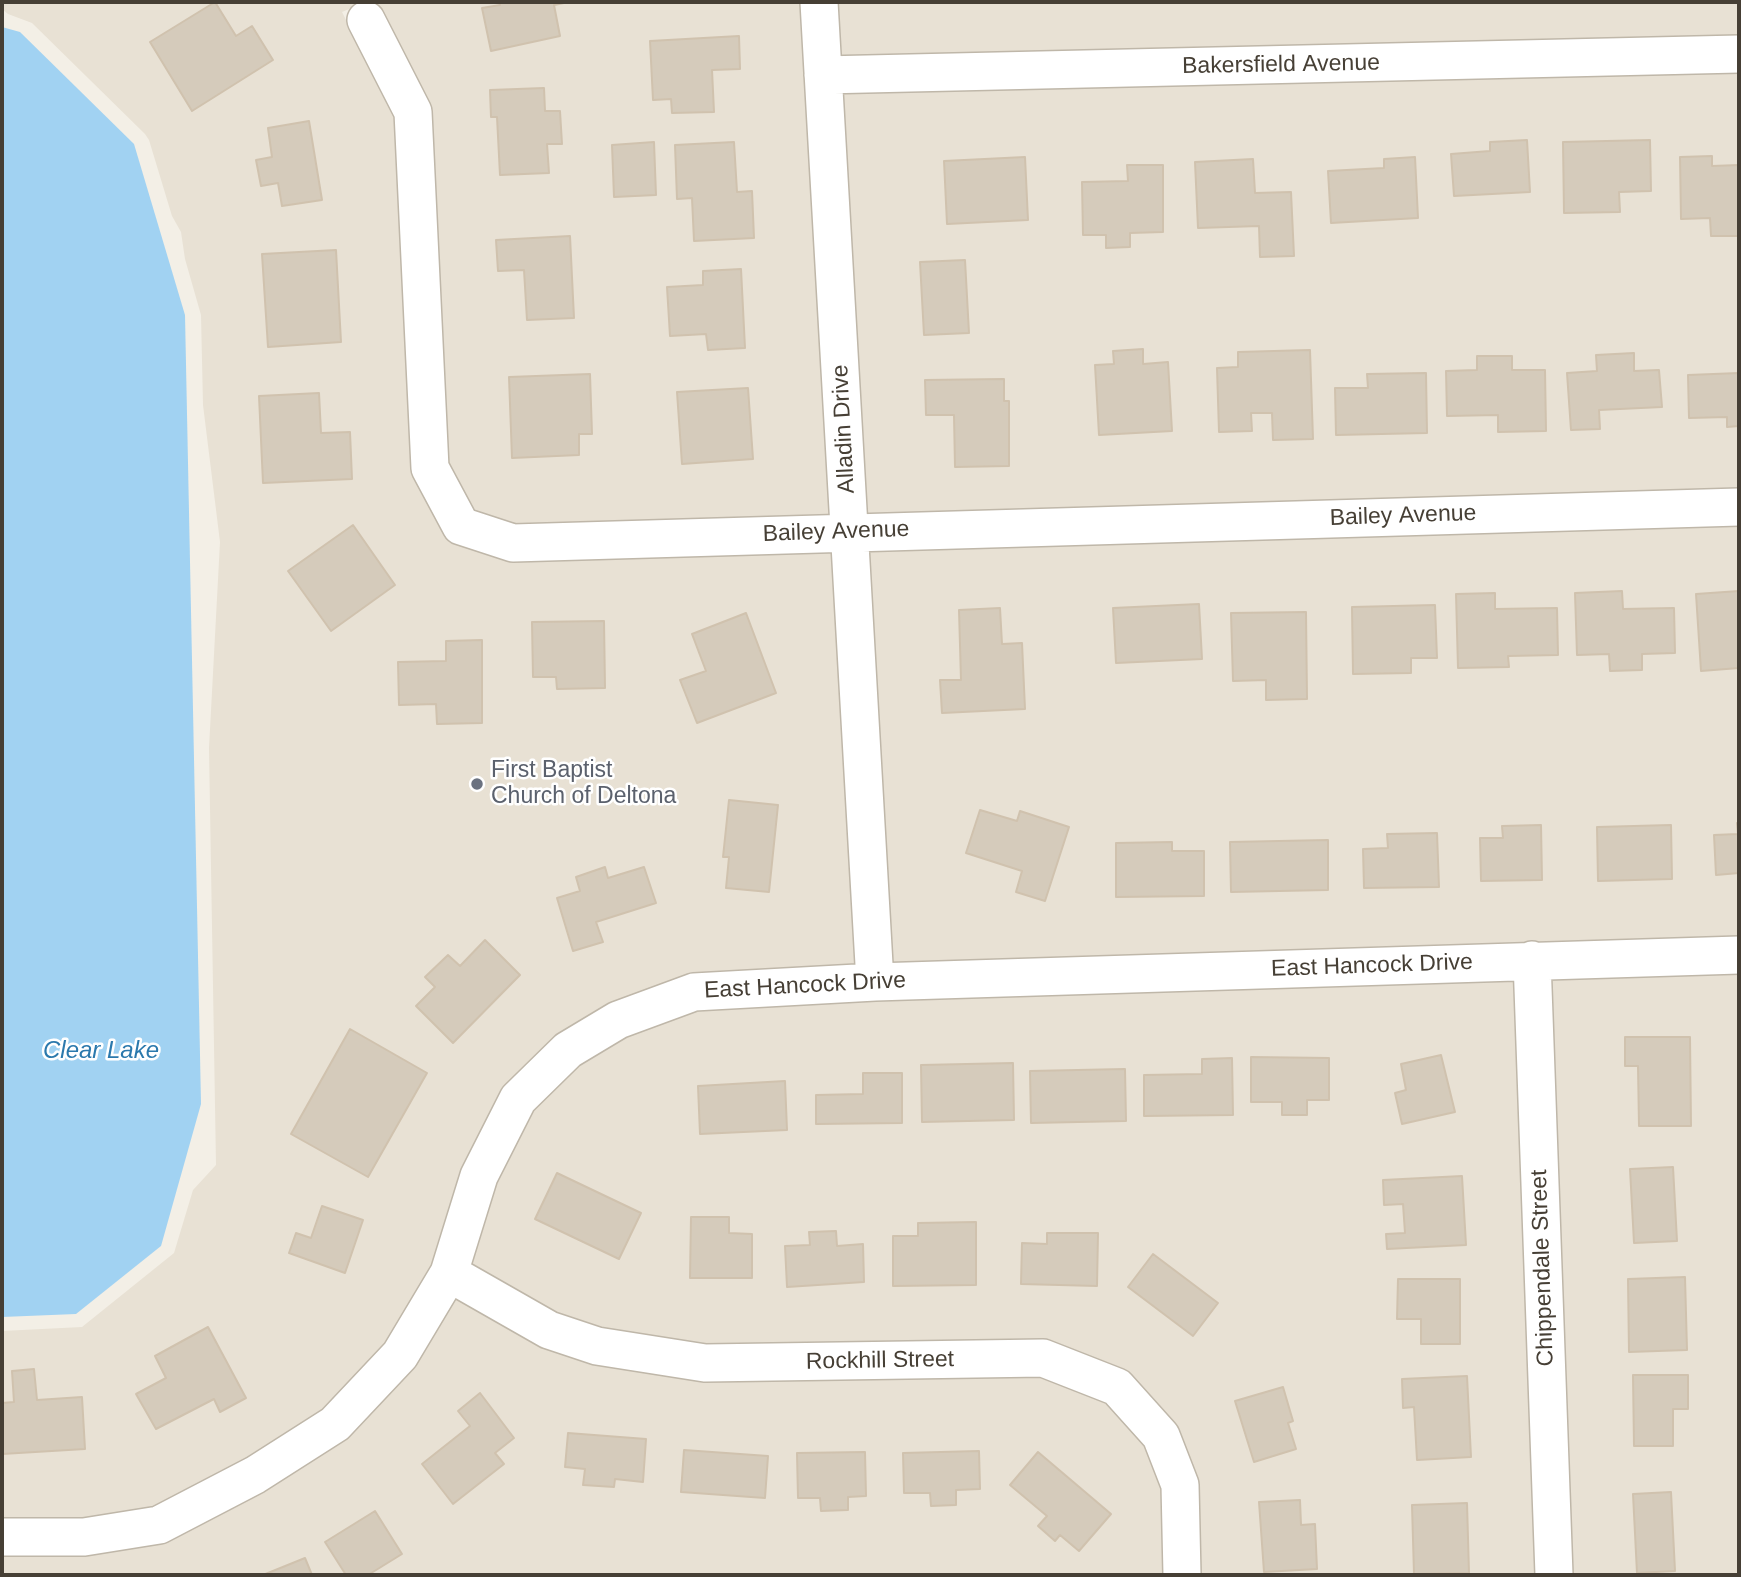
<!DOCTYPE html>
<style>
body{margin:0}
#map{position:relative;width:1741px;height:1577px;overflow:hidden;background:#f3efe6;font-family:Helvetica,sans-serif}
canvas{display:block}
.frame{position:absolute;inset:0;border:4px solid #463f35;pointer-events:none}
</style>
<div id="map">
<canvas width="1741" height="1577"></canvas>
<div class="frame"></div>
</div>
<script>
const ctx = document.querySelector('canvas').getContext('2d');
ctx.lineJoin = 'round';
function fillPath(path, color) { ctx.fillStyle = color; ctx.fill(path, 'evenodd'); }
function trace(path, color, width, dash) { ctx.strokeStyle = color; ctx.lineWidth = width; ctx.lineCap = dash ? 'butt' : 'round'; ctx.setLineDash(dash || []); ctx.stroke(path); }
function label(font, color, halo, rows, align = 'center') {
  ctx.font = font + ' Helvetica,sans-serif'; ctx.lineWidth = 5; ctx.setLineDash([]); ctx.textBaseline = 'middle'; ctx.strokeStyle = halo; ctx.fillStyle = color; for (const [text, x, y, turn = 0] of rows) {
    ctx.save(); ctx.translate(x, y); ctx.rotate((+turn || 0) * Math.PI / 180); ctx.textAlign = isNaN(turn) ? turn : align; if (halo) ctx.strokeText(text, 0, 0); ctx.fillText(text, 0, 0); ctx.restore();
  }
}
fillPath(new Path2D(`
 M2 2H366L342 12 394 116 413 475 444 533 832 549 856 966 687 977 502 1092 461 1172 432 1266 384 1346 321 1412 245 1462 153 1509 82 1521 2 1520V1331L82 1327 174 1253 193 1190 216 1165 209 748 220 542 203 405 201 315 185 259 181 232 172 216 149 140 145 134 32 23 8 14 2 9Z
 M378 2H800L830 516 516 527 475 513 448 464 431 111Z
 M838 2H1739V38L841 59Z
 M1739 71V490L867 515 843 92Z
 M1739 523V938L893 965 869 547Z
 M1739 972V1575H1572L1551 976Z
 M1514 977 1535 1575H1200L1199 1485 1176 1426 1132 1377 706 1347 602 1330 557 1315 470 1265 496 1181 534 1107 580 1062 627 1034 698 1008 876 999Z
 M456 1296 542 1345 1038 1374 1105 1400 1144 1444 1161 1488 1163 1575H2V1553L264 1490Z`), '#e8e1d4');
fillPath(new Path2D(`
 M2 27 20 32 134 144 185 315 201 1104 161 1246 76 1314 2 1317Z`), '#a1d2f2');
const building = new Path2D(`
 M215 2 236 36 252 26 273 60 192 111 150 42Z
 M499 2H569L554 5 560 36 491 51 482 8 500 5Z
 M739 36 740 69 712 70 714 112 672 113 671 99 653 100 650 41Z
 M544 88 545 111H560L562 144H547L549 173 500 175 497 117H491L490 90Z
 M309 121 322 200 282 206 278 183 261 186 256 160 272 157 268 128Z
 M1527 140 1530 192 1454 196 1451 154 1490 151V142Z
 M1650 140 1651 191 1619 192 1620 212 1564 213 1563 142Z
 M654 142 656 195 614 197 612 145Z
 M734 142 737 192 752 191 754 238 694 241 692 198 677 199 675 145Z
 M1712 156V166L1739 165V236H1711L1710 218 1681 219 1680 157Z
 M1025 157 1028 220 947 224 944 161Z
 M1415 157 1418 218 1331 223 1328 171 1384 168V159Z
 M1253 159 1255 193 1291 192 1294 256 1260 257 1259 226 1198 228 1195 162Z
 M1127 165H1163V232L1130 233V247L1106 248V235H1083L1082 182 1128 181Z
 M570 236 574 318 527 320 524 270 498 271 496 240Z
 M336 250 341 342 268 347 262 254Z
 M965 260 969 333 924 335 920 262Z
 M741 269 745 348 708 350 706 334 670 336 667 287 703 285V271Z
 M1143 349V364L1168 362 1172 431 1099 435 1095 365 1114 364 1113 351Z
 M1310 350 1313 439 1273 440 1272 413H1251L1252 431 1219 432 1217 368 1238 367V352Z
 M1634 353V371L1659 370 1662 407 1599 410 1600 429 1571 430 1567 373 1597 371 1596 355Z
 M1477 356H1512V370H1545L1546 431 1498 432V415L1447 416 1446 371 1477 370Z
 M1426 373 1427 433 1336 435 1335 388H1368L1367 374Z
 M1739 373V426L1727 427V417L1689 418 1688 375Z
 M590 374 592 434H579V455L512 458 509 377Z
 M1004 379V401H1009V466L955 467 954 415H926L925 380Z
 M748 388 753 459 682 464 677 392Z
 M319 393 321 433 350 432 352 479 263 483 259 396Z
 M353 525 395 585 331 631 288 571Z
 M1622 591 1623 609 1674 608 1675 653 1642 654V670L1610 671 1609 654 1577 655 1575 593Z
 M1739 591V668L1701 671 1696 594Z
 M1495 593V609L1557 608 1558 655 1508 656 1509 667 1458 668 1456 594Z
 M1199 604 1202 659 1116 663 1113 608Z
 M1435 605 1437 658H1411V673L1353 674 1352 607Z
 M1000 608 1002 644 1022 643 1025 709 942 713 940 680H961L959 610Z
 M1306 612 1307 699 1266 700V680L1233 681 1231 613Z
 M746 613 776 693 697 723 680 680 706 671 692 634Z
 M604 621 605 688 557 689 556 677H533L532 622Z
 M482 640V723L437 724 436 704 399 705 398 662 446 661V641Z
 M729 800 778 805 769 892 726 888 729 857H723Z
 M980 810 1017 821 1020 811 1069 827 1045 901 1016 892 1022 871 966 853Z
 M1737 823H1739V873L1716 875 1714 835 1738 834Z
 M1541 825 1542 880 1481 881 1480 838H1503L1502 826Z
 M1671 825 1672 879 1598 881 1597 827Z
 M1437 833 1439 887 1364 888 1363 849 1388 848 1387 834Z
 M1328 840V890L1231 892 1230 842Z
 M1172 842V851H1204V896L1116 897V843Z
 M605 867 608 878 644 867 656 903 596 922 603 942 573 951 557 898 580 891 576 877Z
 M485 940 520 975 453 1043 416 1006 435 987 425 977 448 955 460 966Z
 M350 1029 427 1073 368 1177 291 1134Z
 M1625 1037H1690L1691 1126H1639L1638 1066H1625Z
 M1441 1055 1455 1112 1402 1124 1395 1093 1406 1090 1401 1064Z
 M1251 1057 1329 1058V1100H1307V1115H1282V1102H1251Z
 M1232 1058 1233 1115 1144 1116V1075L1202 1074V1059Z
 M1013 1063 1014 1120 922 1122 921 1065Z
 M1125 1069 1126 1121 1031 1123 1030 1071Z
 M863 1073H902V1123L816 1124V1095L863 1094Z
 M785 1081 787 1130 700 1134 698 1086Z
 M1673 1167 1677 1241 1634 1243 1630 1169Z
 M557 1173 641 1213 619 1259 535 1219Z
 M1462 1176 1466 1245 1387 1249 1386 1234 1405 1233 1403 1204 1384 1205 1383 1180Z
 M322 1206 363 1220 345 1273 289 1253 296 1233 311 1238Z
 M691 1217H729V1233L752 1234V1278H690Z
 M976 1222V1285L893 1286V1236H918V1223Z
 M836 1231 837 1246 863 1244 864 1282 787 1287 785 1246 810 1245 809 1232Z
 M1047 1233H1098L1097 1286 1021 1284 1022 1243 1047 1244Z
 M1153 1254 1218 1303 1193 1336 1128 1287Z
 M1685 1277 1687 1350 1629 1352 1628 1279Z
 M1398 1279H1460V1344H1421V1319H1397Z
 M208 1327 246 1398 220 1412 214 1399 156 1429 136 1394 166 1378 155 1356Z
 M34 1369 37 1400 82 1397 85 1449 2 1454V1403L14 1402 12 1371Z
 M1633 1375H1688V1409H1673V1446H1634Z
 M1467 1376 1471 1457 1417 1460 1414 1407 1403 1408 1402 1379Z
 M1283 1387 1293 1421 1288 1423 1296 1449 1254 1462 1235 1401Z
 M480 1393 514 1438 495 1453 504 1464 453 1504 422 1464 470 1426 458 1411Z
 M568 1433 646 1439 643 1482 615 1479 614 1487 583 1485 585 1469 565 1467Z
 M684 1450 768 1456 765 1498 681 1492Z
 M979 1451 980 1489 956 1490V1505L931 1506 930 1493H904L903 1453Z
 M865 1452 866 1496 848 1497V1510L821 1511 820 1498H798L797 1453Z
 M1038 1452 1111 1514 1079 1551 1060 1535 1055 1541 1038 1526 1047 1516 1010 1485Z
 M1671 1492 1675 1571 1637 1573 1633 1494Z
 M1300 1500 1301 1525 1315 1524 1317 1569 1264 1572 1259 1502Z
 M1467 1503 1469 1573 1414 1574 1412 1505Z
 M375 1511 402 1554 368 1575H346L325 1542Z
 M305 1558 312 1575H263Z`);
fillPath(building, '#d5cbbb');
trace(building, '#d0c2ae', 2);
const minor = new Path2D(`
 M819 2 875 982
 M366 20 413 112 430 468 461 526 513 543 1739 507
 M823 75 1739 54
 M1532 960 1554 1575
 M449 1273 549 1330 597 1346 705 1363 1043 1358 1117 1387 1161 1436 1180 1485 1182 1575
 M2 1537H84L159 1525 255 1475 335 1424 400 1355 449 1273 479 1176 518 1099 568 1050 618 1020 694 992 875 982 1739 955`);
trace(minor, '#bfb7a9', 40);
trace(minor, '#fff', 37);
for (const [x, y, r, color] of [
 [477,784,7,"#6b7280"]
]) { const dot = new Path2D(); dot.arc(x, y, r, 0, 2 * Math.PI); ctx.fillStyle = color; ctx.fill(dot); trace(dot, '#fff', 2.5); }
label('23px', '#463f35', '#fff', [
 ["Bakersfield Avenue",1281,65,-1],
 ["Alladin Drive",844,429,-93],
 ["Bailey Avenue",1403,516,-2],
 ["Bailey Avenue",836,532,-2],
 ["East Hancock Drive",1372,966,-2],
 ["East Hancock Drive",805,986,-3],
 ["Chippendale Street",1543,1268,-92],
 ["Rockhill Street",880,1361,-1]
]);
label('23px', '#5b616d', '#fff', [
 ["First Baptist",491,771],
 ["Church of Deltona",491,797]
], 'left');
label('italic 24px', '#2b79ad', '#fff', [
 ["Clear Lake",101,1051]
]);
</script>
